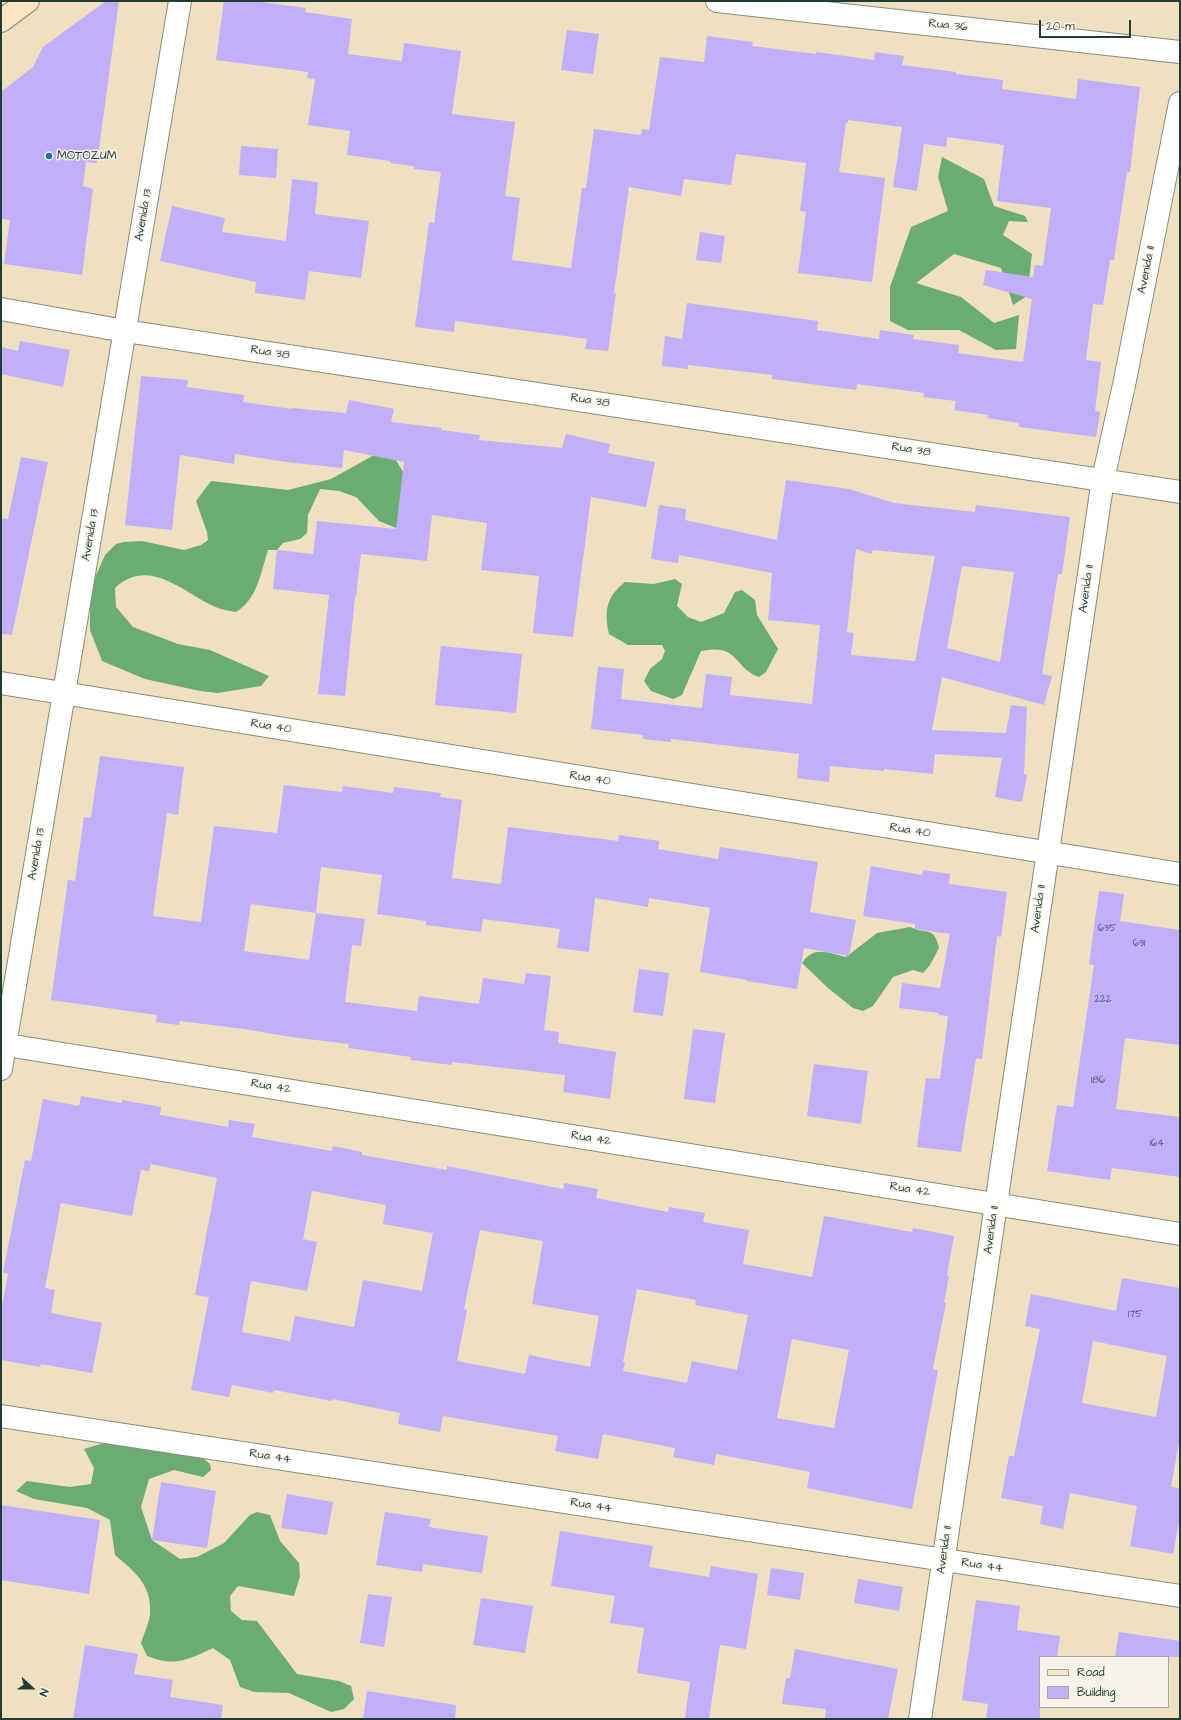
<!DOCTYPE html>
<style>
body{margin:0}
#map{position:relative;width:1181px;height:1720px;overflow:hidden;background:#eee0c0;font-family:"Architects Daughter",sans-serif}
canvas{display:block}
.frame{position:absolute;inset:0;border:2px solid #1f3d34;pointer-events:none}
.legend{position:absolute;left:1039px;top:1656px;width:130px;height:52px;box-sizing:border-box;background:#f7f3e8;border:1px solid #a1aaa0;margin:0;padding:5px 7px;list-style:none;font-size:12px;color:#1f3d34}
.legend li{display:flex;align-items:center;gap:8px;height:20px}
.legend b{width:20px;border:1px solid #a1aaa0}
.north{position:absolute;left:12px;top:1668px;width:40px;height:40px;-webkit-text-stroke:3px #f7f3e8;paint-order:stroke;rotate:111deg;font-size:11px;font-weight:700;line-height:16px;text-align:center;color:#1f3d34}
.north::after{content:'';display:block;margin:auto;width:14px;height:18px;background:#1f3d34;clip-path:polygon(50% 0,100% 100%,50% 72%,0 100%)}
.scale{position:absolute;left:1039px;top:20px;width:92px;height:18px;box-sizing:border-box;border:2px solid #1f3d34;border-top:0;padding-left:5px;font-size:12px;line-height:14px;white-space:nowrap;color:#1f3d34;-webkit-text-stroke:3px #f7f3e8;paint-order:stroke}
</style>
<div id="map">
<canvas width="1181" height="1720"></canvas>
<div class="frame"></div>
<ul class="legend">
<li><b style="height:5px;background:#fce5c4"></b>Road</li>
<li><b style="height:11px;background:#c1affb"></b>Building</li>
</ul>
<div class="north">N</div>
<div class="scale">20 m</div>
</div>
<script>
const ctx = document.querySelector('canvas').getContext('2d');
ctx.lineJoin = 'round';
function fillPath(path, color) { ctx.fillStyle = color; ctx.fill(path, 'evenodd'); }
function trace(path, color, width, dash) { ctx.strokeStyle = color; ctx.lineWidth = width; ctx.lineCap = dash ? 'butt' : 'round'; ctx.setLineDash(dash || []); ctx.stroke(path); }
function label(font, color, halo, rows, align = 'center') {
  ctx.font = font + ' "Architects Daughter",sans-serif'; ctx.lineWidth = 3; ctx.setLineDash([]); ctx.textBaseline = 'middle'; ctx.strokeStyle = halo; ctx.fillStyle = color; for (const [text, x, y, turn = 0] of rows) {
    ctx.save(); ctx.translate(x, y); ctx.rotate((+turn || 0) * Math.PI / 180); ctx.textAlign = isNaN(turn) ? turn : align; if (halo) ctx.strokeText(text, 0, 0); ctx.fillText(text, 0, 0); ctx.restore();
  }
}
fillPath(new Path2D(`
 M942 157 984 179 994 206 1025 216 1028 222 1009 221 1003 235 1032 254 1027 296 1013 305 1001 268 954 254 916 283 961 297 994 323 1019 315 1016 349 996 350 959 330H908L890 321V287L911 227 948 211 938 177Z
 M376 454 394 457 403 472 411 534 379 521 356 497 339 491 320 489 308 515 307 533 300 539 283 543 277 550H268C261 572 257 600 236 612 230 611 223 610 218 608 185 595 150 555 115 588L116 607 133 627 178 644 210 650 269 676 261 686 218 693 200 691 145 679 102 661 90 630V596L91 587 105 555 116 544 124 542 142 541 184 550 201 545 208 540 207 532 196 501 211 481 288 490 331 479Z
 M675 579 682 584 677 606 688 617 701 622 724 613 735 592 742 590 755 600 757 615 778 649 766 672 759 677C733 667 739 643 701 651L682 695 673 699 651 691 644 681 650 669 662 659 665 651 662 645H628L609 634C604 611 606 597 625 582L654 584Z
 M910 927C926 935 934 925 939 948L930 965 923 973 913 970 893 977 873 1006 863 1011 853 1008 828 988 802 963C814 945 828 953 846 957L877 933Z
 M104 1443 194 1451 210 1464 211 1470 203 1477 174 1470 149 1479 141 1507 152 1540 180 1559 197 1557 224 1543 250 1515 257 1512 270 1515 280 1541 299 1563 300 1576 294 1596 238 1586 230 1596 231 1611 242 1620 257 1621 297 1674 339 1681 351 1686 354 1699 344 1709 331 1712 289 1693 254 1692 240 1687 230 1660 213 1648C187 1660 175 1667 147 1656L141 1643C144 1634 149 1623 150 1614 152 1585 135 1572 115 1555L110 1520 87 1508 34 1499 16 1491 27 1481 70 1487 91 1484 94 1468 84 1449Z`), '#6bac70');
fillPath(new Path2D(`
 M106 1H119L97 163 86 162 83 186 93 189 82 275 4 264 10 220 1 219V92L33 67 43 47Z
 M224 1H254L306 8 305 12 352 19 348 54 402 61 404 43 461 51 452 114 515 122 505 196 520 198 512 260 571 268 582 188H586L594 129 641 135 642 129 649 130 660 57 704 62 707 36 753 42 752 46 816 54V52L874 60 875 52 904 56 902 65 956 72V74L1003 80 1002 89 1076 99 1078 79 1140 87 1130 172H1127L1114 260H1110L1103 305 1093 304 1086 360 1101 362 1095 411 1100 412 1096 437 1019 427V423L987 418 988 415 954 410 956 401 923 397 924 393 857 384 856 390 772 379V375L688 365V369L662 366 665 336 682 339 687 303 818 321 817 330 879 339 880 330 914 335 913 339 959 345 958 353 1023 362 1032 299 983 285 986 270 1033 277 1035 265 1043 266 1051 208 997 201 1004 145 947 137 946 147 924 144 917 191 893 187 902 127 848 120V123H846L839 172 885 178 872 282 798 273 806 212 800 211 806 163 736 154 731 185 684 179 681 196 629 187 614 293H616L608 351 585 349 587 339 455 321 454 332 415 327 429 222 434 223 441 172 414 169V166L390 163V161L347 155 350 131 308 125 315 79 307 78 308 72 216 60Z
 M567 30 599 34 593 74 561 70Z
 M241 146 278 149 276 178 239 175Z
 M292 179 318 182 315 214 369 221 361 278 309 271 305 300 255 293 256 282 160 261 172 206 225 218 222 232 286 241Z
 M700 232 725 236 721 263 696 260Z
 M20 341 70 350 63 387 1 374V347L18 351Z
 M141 376 188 380 187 387 244 395 243 402 292 409V408L346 413 349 400 394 409 391 422 442 428 441 430 480 435 479 440 562 448 566 434 610 444 608 453 655 462 646 507 591 497 573 637 533 633 539 576 481 570 487 523 432 515 427 561 361 554 356 597H355L345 696 318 694 329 595 273 589 277 550 313 554 317 521 396 529 404 462 344 450 342 468 286 462 235 454 234 464 180 455 172 530 125 525Z
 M21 457 48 462 12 635 1 634V518L8 519Z
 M786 480 849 489 894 503 975 512 976 505 1070 517 1062 574H1058L1042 674 1052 676 1044 705 942 677 932 730 1006 733 1011 705 1027 707 1024 774 1027 775 1022 802 995 797 1002 758 935 754 933 774 884 769V771L830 766 829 782 797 778 799 754 671 739V742L643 739V735L591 729 598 667 624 669 621 699 702 708 706 674 732 677 730 695 812 704 820 625 768 620 772 573 679 555 678 563 651 559 659 505 686 509 685 520 777 540ZM856 549 871 554 873 550 935 556 915 661 851 655 854 633 847 632ZM962 566 1014 572 1000 662 947 648Z
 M441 646 522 654 516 713 435 705Z
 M100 756 184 767 178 815 167 813 153 916 201 922 214 826 277 833 284 785 342 792 343 786 393 793 394 787 441 793 440 797 462 800 452 878 501 884 508 827 618 841 619 835 659 841 658 849 718 859 720 847 818 862 810 912 856 920 849 956 804 948 797 989 747 981V980L700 972 710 908 649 898 648 907 595 898 589 952 557 948 560 929 483 919 481 932 426 925V921L377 914 382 875 321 867 316 913 365 919 361 946 352 945 345 1002 417 1011 419 996 479 1004 483 978 524 984 526 973 551 976 544 1030 559 1032 558 1043 616 1052 610 1099 563 1092 565 1075 452 1062V1065L411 1060V1057L348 1048 349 1044 291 1037 244 1029 180 1021 179 1025 156 1022 157 1015 51 1000 68 880 75 881 84 817 91 818ZM251 904 316 913 309 960 244 951Z
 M871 866 922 875 923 870 950 874 949 884 1007 892 1001 937 997 936 982 1059 976 1058 961 1152 917 1147 926 1078 940 1079 948 1016 938 1015 939 1013 899 1008 902 983 940 988 950 934 915 929V924L863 916Z
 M1099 891 1124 894 1120 921 1180 930V1045L1125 1038 1116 1109 1180 1117V1177L1112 1168 1110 1180 1047 1171 1057 1105 1073 1107 1094 965 1089 964Z
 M639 969 669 973 663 1016 633 1012Z
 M693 1029 725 1033 715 1103 684 1099Z
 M814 1064 868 1071 861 1124 807 1116Z
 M81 1096 122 1103V1100L161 1107 160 1115 228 1127 229 1120 255 1124 252 1137 332 1151 333 1146 362 1152V1155L447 1170V1166L563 1189 564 1183 598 1189 596 1198 668 1212 669 1207 705 1213 703 1222 749 1230 743 1264 812 1277 824 1216 912 1232 913 1228 954 1236 947 1275 949 1276 944 1303H946L933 1369 938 1370 912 1509 807 1488 810 1472 716 1454 714 1465 673 1457 675 1448 603 1434 598 1459 555 1451 558 1436 500 1426 443 1416 440 1432 398 1424 400 1413 332 1399V1401L274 1390 273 1393 232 1385 229 1397 191 1390 209 1297 195 1295 217 1178 151 1164 149 1171 141 1170 132 1216 61 1203 45 1288 55 1290 51 1313 102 1323 92 1373 41 1364 40 1367 1 1360V1311L8 1274 3 1272 25 1160 31 1161 43 1099 79 1106ZM312 1191 386 1205 383 1224 433 1233 422 1291 363 1280 354 1327 295 1316 290 1341 242 1332 251 1281 307 1291 317 1242 303 1239ZM480 1230 543 1241 532 1304 599 1316 590 1367 529 1355 525 1374 457 1361 467 1310 464 1309ZM637 1289 696 1300 695 1305 748 1315 737 1370 692 1361 687 1383 623 1371 625 1362H623ZM792 1339 849 1350 834 1428 777 1418Z
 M1122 1278 1180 1288V1437L1171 1487 1180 1488V1517L1173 1554 1130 1546 1137 1506 1070 1493 1063 1529 1040 1524 1043 1506 1001 1498 1009 1456H1014L1040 1329 1025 1326 1031 1294 1116 1311ZM1093 1341 1167 1356 1156 1417 1082 1403Z
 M161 1482 216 1491 207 1548 152 1540Z
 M287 1494 333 1502 327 1535 281 1528Z
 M1 1505 100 1520 89 1594 1 1580Z
 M385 1512 431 1519 429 1527 488 1536 482 1573 423 1564 422 1572 376 1565Z
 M560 1531 653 1546 649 1567 709 1577 711 1566 758 1574 746 1649 720 1645 709 1719H685L690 1682 637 1673 644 1628 610 1623 615 1596 551 1586Z
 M771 1568 804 1573 800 1600 767 1595Z
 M858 1579 903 1587 899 1611 854 1603Z
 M368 1594 392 1597 384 1647 360 1643Z
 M481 1598 533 1606 525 1653 473 1645Z
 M976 1600 1020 1606 1017 1630 1060 1636 1057 1657H1040V1719H986L988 1704 962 1700Z
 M1119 1632 1180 1641V1657H1115Z
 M85 1645 138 1654 134 1674 173 1680 170 1697 223 1705 221 1719H73Z
 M795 1649 898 1669 888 1719H825L826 1709 782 1704 786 1678H790Z
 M367 1691 456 1705 455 1719H363Z`), '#c1affb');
const minor = new Path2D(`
 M1 309 125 331 1180 492
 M1 683 1180 874
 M1 1044 1180 1234
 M1 1416 1180 1596`);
const tertiary = new Path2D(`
 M717 1 1180 52
 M1 1069 180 1
 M920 1719 1103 479 1124 385 1180 103`);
const secondary = new Path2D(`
 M1 21 28 1`);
trace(minor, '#868e7a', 24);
trace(tertiary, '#868e7a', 24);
trace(secondary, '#868e7a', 24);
trace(minor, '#fff', 22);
trace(tertiary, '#fff', 22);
trace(secondary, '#fce5c4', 22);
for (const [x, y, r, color] of [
 [49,156,4,"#1f6fb2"]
]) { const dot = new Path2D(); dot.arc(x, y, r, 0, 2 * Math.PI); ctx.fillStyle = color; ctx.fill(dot); trace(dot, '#f7f3e8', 1.5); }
label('10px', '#485a66', null, [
 ["635",1107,929],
 ["631",1139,944],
 ["222",1103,1000],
 ["186",1098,1081],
 ["164",1157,1144],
 ["175",1135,1315]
]);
label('12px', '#1f3d34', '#f7f3e8', [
 ["Rua 36",948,26,6],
 ["Avenida 13",144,215,-80],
 ["Avenida 11",1147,270,-79],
 ["Rua 38",270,353,9],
 ["Rua 38",590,401,9],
 ["Rua 38",911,450,9],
 ["Avenida 13",91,535,-80],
 ["Avenida 11",1087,589,-82],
 ["Rua 40",271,727,9],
 ["Rua 40",590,779,9],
 ["Rua 40",910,831,9],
 ["Avenida 13",37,854,-80],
 ["Avenida 11",1039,909,-82],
 ["Rua 42",271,1087,9],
 ["Rua 42",591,1139,9],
 ["Rua 42",910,1190,9],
 ["Avenida 11",992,1230,-82],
 ["Rua 44",270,1457,9],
 ["Rua 44",591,1506,9],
 ["Avenida 11",945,1550,-82],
 ["Rua 44",982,1566,9]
]);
label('12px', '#1f3d34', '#f7f3e8', [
 ["MOTOZUM",57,156]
], 'left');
</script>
